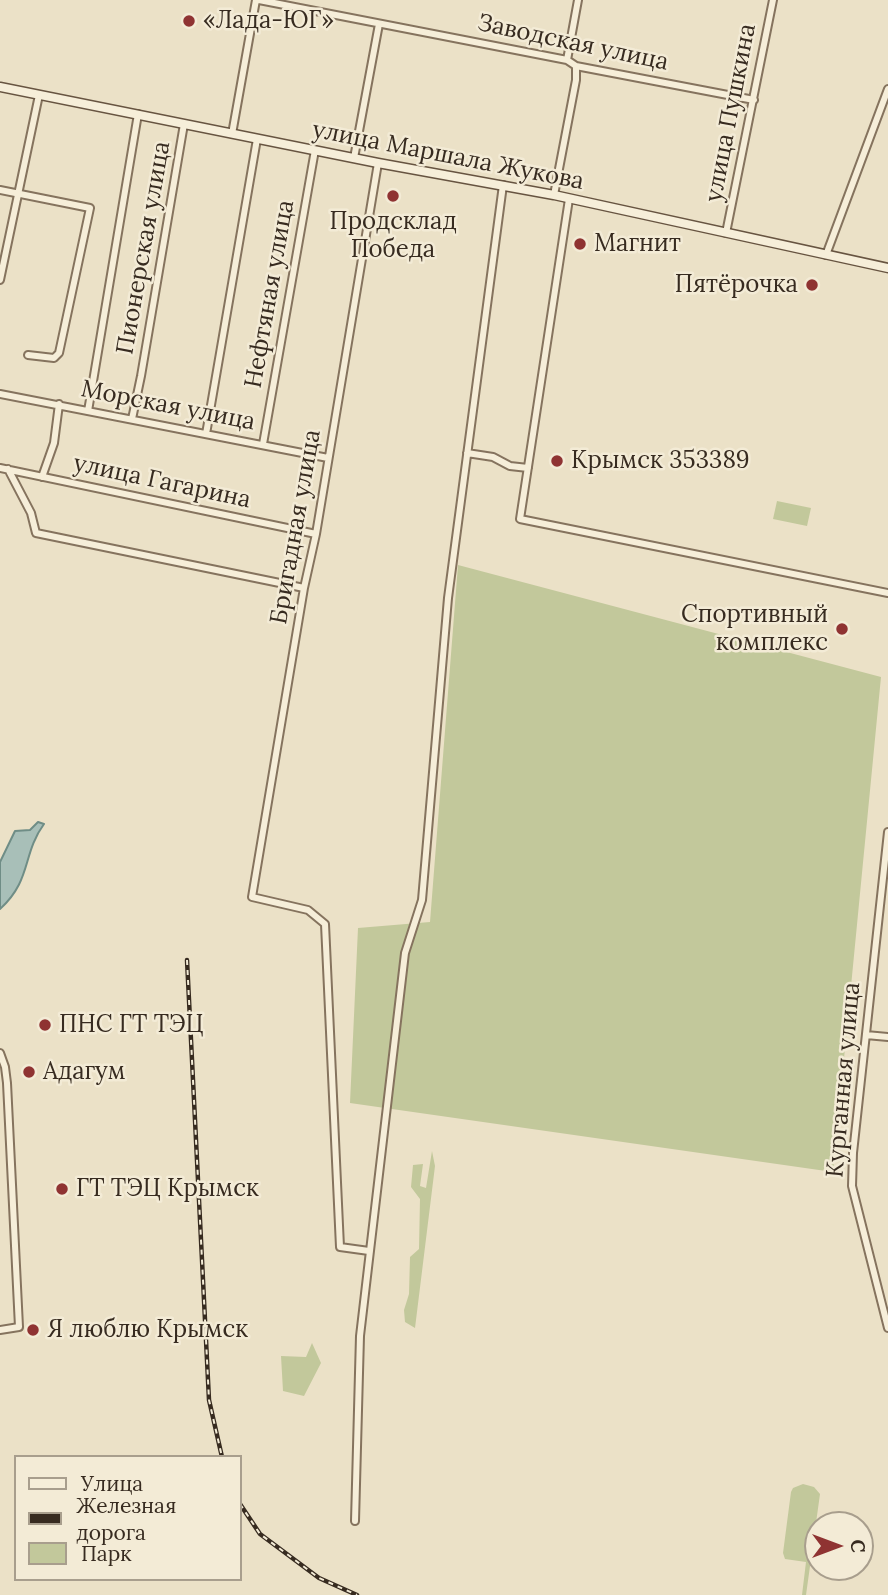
<!DOCTYPE html>
<meta charset="utf-8">
<style>
body{margin:0}
#map{position:relative;width:888px;height:1595px;overflow:hidden;background:#ebe1c7;font-family:Lora,serif}
canvas{display:block}
.legend{position:absolute;left:14px;top:1455px;width:228px;height:126px;box-sizing:border-box;background:#f3ebd6;border:2px solid #a89e8d;margin:0;padding:9px 12px;list-style:none;font-size:21px;color:#372b20}
.legend li{display:flex;align-items:center;gap:14px;height:35px}
.legend b{width:35px;border:2px solid #a89e8d}
.north{position:absolute;left:804px;top:1511px;width:70px;height:70px;box-sizing:border-box;background:#f3ebd6;border:2px solid #a89e8d;border-radius:50%;rotate:90deg;font-size:19px;font-weight:700;line-height:28px;text-align:center;color:#372b20}
.north::after{content:'';display:block;margin:auto;width:24px;height:32px;background:#8f3332;clip-path:polygon(50% 0,100% 100%,50% 72%,0 100%)}
</style>
<div id="map">
<canvas width="888" height="1595"></canvas>
<ul class="legend">
<li><b style="height:9px;background:#f6eed9"></b>Улица</li>
<li><b style="height:9px;background:#372b20"></b>Железная дорога</li>
<li><b style="height:19px;background:#c2c89b"></b>Парк</li>
</ul>
<div class="north">С</div>
</div>
<script>
const ctx = document.querySelector('canvas').getContext('2d');
ctx.lineJoin = 'round';
function fillPath(path, color) { ctx.fillStyle = color; ctx.fill(path, 'evenodd'); }
function trace(path, color, width, dash) { ctx.strokeStyle = color; ctx.lineWidth = width; ctx.lineCap = dash ? 'butt' : 'round'; ctx.setLineDash(dash || []); ctx.stroke(path); }
function label(font, color, halo, rows, align = 'center') {
  ctx.font = font + ' Lora,serif'; ctx.lineWidth = 5; ctx.setLineDash([]); ctx.textBaseline = 'middle'; ctx.strokeStyle = halo; ctx.fillStyle = color; for (const [text, x, y, turn = 0] of rows) {
    ctx.save(); ctx.translate(x, y); ctx.rotate((+turn || 0) * Math.PI / 180); ctx.textAlign = isNaN(turn) ? turn : align; if (halo) ctx.strokeText(text, 0, 0); ctx.fillText(text, 0, 0); ctx.restore();
  }
}
fillPath(new Path2D(`
 M777 501 811 508 807 526 773 519Z
 M458 565 881 677 833 1172 350 1103 358 928 430 922Z
 M432 1151 435 1166 415 1328 405 1322 404 1310 409 1294 410 1257 419 1249 420 1199 411 1187 413 1165 423 1164 420 1186 426 1188Z
 M312 1343 321 1363 304 1396 283 1391 281 1356 306 1357Z
 M803 1484 814 1487 820 1494 806 1595H802L806 1562 785 1559 783 1553 791 1492 793 1488Z`), '#c2c89b');
const water = new Path2D(`
 M38 822 44 824C22 854 32 880 0 909V862L15 831 30 830Z`);
fillPath(water, '#a8bfb8');
trace(water, '#6f8d86', 2);
const minor = new Path2D(`
 M259 0 567 60 576 66 754 100
 M567 60 578 0
 M232 134 256 0
 M354 158 379 24
 M0 190 90 208 59 353 54 358 28 355
 M554 195 576 80V66
 M569 199 520 519 888 593
 M726 233 773 0
 M826 255 888 89
 M0 280 39 95
 M0 394 328 458
 M88 411 138 114
 M132 419 141 376 184 124
 M206 434 257 139
 M263 444 315 150
 M467 453 493 457 510 466 528 468
 M0 468 316 534
 M8 469 31 513 36 533 304 588
 M42 477 54 443 59 404
 M888 832 853 1153 852 1186 888 1328
 M866 1035 888 1037
 M0 1053 5 1067 7 1083 19 1327 0 1330
 M369 1251 340 1247 325 924 308 910 252 897 304 588 316 534 378 163
 M355 1521 360 1336 405 953 422 900 448 598 503 185`);
const secondary = new Path2D(`
 M0 87 378 163 554 195 888 268`);
trace(minor, '#85735e', 10);
trace(secondary, '#675441', 11);
trace(minor, '#f6eed9', 6);
trace(secondary, '#f6eed9', 8);
const rail = new Path2D(`
 M187 960 209 1400 222 1457
 M240 1504 260 1534 319 1578 357 1595`);
trace(rail, '#372b20', 4.5);
trace(rail, '#f3ebd6', 2, [5]);
for (const [x, y, r, color] of [
 [189,21,7,"#8f3332"],
 [393,196,7,"#8f3332"],
 [580,244,7,"#8f3332"],
 [812,285,7,"#8f3332"],
 [557,461,7,"#8f3332"],
 [842,629,7,"#8f3332"],
 [45,1025,7,"#8f3332"],
 [29,1072,7,"#8f3332"],
 [62,1189,7,"#8f3332"],
 [33,1330,7,"#8f3332"]
]) { const dot = new Path2D(); dot.arc(x, y, r, 0, 2 * Math.PI); ctx.fillStyle = color; ctx.fill(dot); trace(dot, '#f3ebd6', 2.5); }
label('24px', '#372b20', '#f3ebd6', [
 ["«Лада-ЮГ»",203,21],
 ["Продсклад",393,222,"center"],
 ["Победа",393,250,"center"],
 ["Магнит",594,244],
 ["Пятёрочка",798,285,"right"],
 ["Крымск 353389",571,461],
 ["Спортивный",828,615,"right"],
 ["комплекс",828,643,"right"],
 ["ПНС ГТ ТЭЦ",59,1025],
 ["Адагум",43,1072],
 ["ГТ ТЭЦ Крымск",76,1189],
 ["Я люблю Крымск",47,1330]
], 'left');
label('24px', '#372b20', '#f3ebd6', [
 ["Заводская улица",573,43,12],
 ["улица Пушкина",731,113,-79],
 ["улица Маршала Жукова",448,156,11],
 ["Пионерская улица",144,248,-80],
 ["Нефтяная улица",270,294,-80],
 ["Морская улица",168,406,11],
 ["улица Гагарина",162,482,12],
 ["Бригадная улица",296,527,-80],
 ["Курганная улица",844,1080,-85]
]);
</script>
